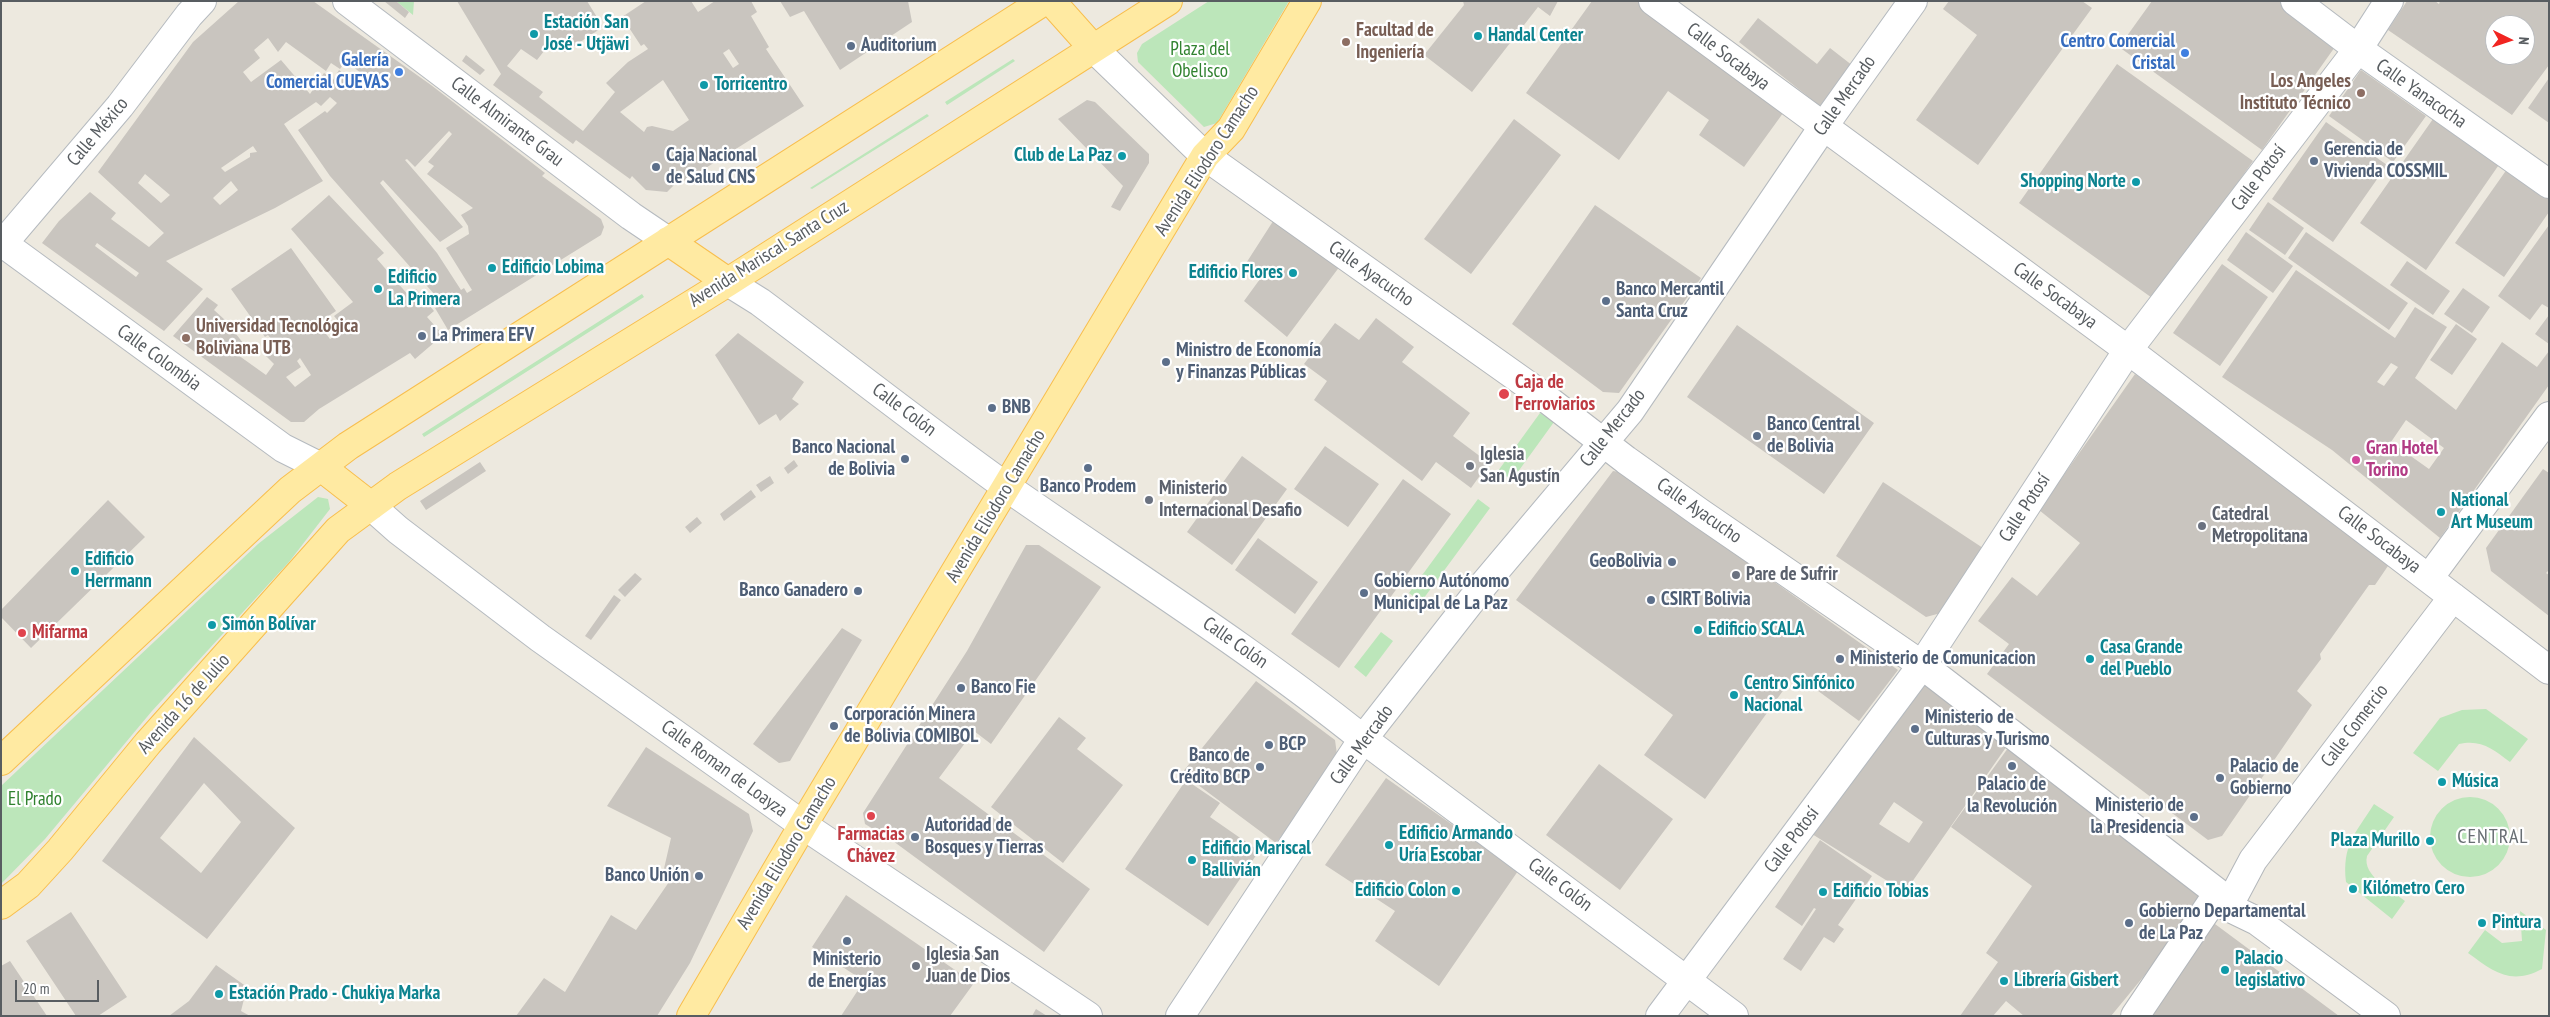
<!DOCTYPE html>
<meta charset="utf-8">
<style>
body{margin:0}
#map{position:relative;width:2550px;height:1017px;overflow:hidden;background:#ede9df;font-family:"PT Sans Narrow",sans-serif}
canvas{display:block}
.frame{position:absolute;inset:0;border:2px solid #585d61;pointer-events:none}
.north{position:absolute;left:2485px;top:15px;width:50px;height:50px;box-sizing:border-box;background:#fff;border:1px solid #bcbec0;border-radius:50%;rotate:94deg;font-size:14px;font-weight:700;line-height:20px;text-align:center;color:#585d61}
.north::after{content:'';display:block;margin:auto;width:18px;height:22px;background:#f12521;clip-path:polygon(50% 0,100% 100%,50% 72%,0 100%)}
.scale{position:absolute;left:15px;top:980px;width:84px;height:22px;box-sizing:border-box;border:2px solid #585d61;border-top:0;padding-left:6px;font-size:15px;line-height:18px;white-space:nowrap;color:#585d61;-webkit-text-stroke:4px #fff;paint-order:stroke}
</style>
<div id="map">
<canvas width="2550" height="1017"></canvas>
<div class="frame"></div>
<div class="north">N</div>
<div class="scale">20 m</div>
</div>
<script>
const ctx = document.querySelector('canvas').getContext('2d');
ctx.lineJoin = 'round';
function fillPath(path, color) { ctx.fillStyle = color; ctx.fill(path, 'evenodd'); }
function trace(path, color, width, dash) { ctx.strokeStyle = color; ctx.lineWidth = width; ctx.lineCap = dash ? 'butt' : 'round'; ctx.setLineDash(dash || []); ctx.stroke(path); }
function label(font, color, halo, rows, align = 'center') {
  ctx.font = font + ' "PT Sans Narrow",sans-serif'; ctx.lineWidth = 4.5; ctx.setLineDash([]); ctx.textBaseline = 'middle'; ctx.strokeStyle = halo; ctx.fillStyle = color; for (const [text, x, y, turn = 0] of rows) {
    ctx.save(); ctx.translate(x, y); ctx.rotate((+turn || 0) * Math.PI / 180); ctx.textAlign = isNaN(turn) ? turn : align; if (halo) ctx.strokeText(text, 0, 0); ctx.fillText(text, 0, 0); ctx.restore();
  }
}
fillPath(new Path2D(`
 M396 1H414L413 15Z
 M1209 1H1289L1217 123 1204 127 1138 62 1137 53 1142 44Z
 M1013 59 1015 61 947 105 945 102Z
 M927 114 929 116 812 189 810 188Z
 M642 294 644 297 424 437 422 434Z
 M1540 413 1554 422 1512 480 1498 471Z
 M318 497 328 499 330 509 289 562 152 711 45 839 1 884V786L258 544Z
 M1478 499 1490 508 1421 602 1409 593Z
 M1381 632 1393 641 1366 677 1354 667Z
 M2486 709 2528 739 2510 762C2493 749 2481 739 2459 744L2438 771 2413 753 2440 718 2462 710Z
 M2430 837a40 40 0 1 1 80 0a40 40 0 1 1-80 0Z
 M2374 804 2394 817 2367 856C2362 876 2392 890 2405 901L2392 919 2346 882C2342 845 2355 834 2374 804Z
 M2520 911 2546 930 2542 969C2510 986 2493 971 2468 953L2485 930 2502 943 2522 941Z`), '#bce6ba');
fillPath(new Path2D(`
 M239 1H313L431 85 545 173 542 176 601 219 604 227 601 235 448 330 435 308 442 303 330 176 298 130 325 111 327 113 337 103 330 97 321 106 316 102 284 124 323 181 275 208 166 261 203 289 164 331 42 243 59 221 90 192 116 213 111 219 149 247 164 233 98 172 193 42ZM268 38 278 52 286 42 326 71 331 63 340 69 346 61 362 74 350 90 346 88 352 80 339 70 333 80 324 73 310 94 281 60 251 82 243 72 260 58 254 50ZM449 131 452 134 428 162 434 166 427 174 473 208 461 215 468 226 469 234 446 248 472 290 467 293 464 288 461 290 437 253 380 183 383 180 440 242 463 227 405 160 407 159 415 167ZM253 146 257 152 250 153V157L225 172 221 168ZM145 174 170 195 161 203 138 183ZM231 181 238 190 220 205 213 198ZM97 243 139 273 136 277 95 246Z
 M384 1H396L409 12 405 18Z
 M457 1H587L603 27 565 52 552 41 537 60 521 49 507 66 543 92 539 97 583 131 615 92 606 83 628 62 648 49 644 44 641 46 622 17 646 1H691L698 12 715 1H751L757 12 751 16 769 47 766 49 804 106 685 181 682 177 667 192 646 190 632 176 630 179 576 140 573 144 493 85 501 74ZM729 49 739 64 733 68 723 53ZM663 80 689 120 673 131 652 126 647 127 644 132 620 112Z
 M780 1H908L912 22 840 70 804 11 790 17Z
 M1463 1H1558L1550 16 1538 7 1472 92 1424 55 1464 5Z
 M1592 1H1638L1786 109 1744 167 1699 135 1709 120 1668 91 1619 160 1526 93Z
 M1949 1H2082L2092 8 1978 165 1916 120 1977 35 1943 9Z
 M2152 1H2279L2337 44 2262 150 2119 47Z
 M2407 1H2435L2439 4 2440 1H2549V65L2512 115 2388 30ZM2495 25H2525V55H2495Z
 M1758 18 1817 64 1830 48 1857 69 1825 110 1739 42Z
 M466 55 485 70 480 75 462 61Z
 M2117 64 2253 161 2155 300 2019 203Z
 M2361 70 2426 116 2393 162 2329 116Z
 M2549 78V123L2528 108Z
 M1087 100 1095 102 1149 154V163L1120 211 1111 207 1123 186 1058 119Z
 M2440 109 2505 156 2426 270 2360 223Z
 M1514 119 1561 155 1471 274 1424 239Z
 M2326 122 2387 165 2333 242 2272 199Z
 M2512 162 2549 188V212L2504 277 2455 243Z
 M329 195 384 253 377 259 409 296 416 289 434 311 427 317 443 335 415 359 410 353 319 409 304 422H291L173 336 207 297 218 305 214 310 225 320 247 348 238 355 266 375 274 364 266 356 277 347 268 335 265 337 231 289 291 248 336 311 318 323 330 339 345 329 334 316 353 302 291 229ZM300 358 311 375 295 387 286 377 301 367 297 361Z
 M2268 202 2304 228 2285 255 2249 230Z
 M1595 205 1701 278 1619 393 1603 392 1512 324Z
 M1277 215 1343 262 1287 337 1244 301 1260 279 1243 268Z
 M2549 225V308L2542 304 2530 320 2498 296Z
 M2246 232 2293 266 2273 293 2227 260Z
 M2306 232 2408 303 2389 330 2288 258Z
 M2407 261 2450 291 2433 315 2390 285Z
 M2222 264 2268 297 2220 366 2173 333Z
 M2296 270 2395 338 2415 307 2447 327 2415 378 2456 410 2502 342 2537 367 2549 351V385L2440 538 2332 450 2222 377ZM2391 363 2398 367 2384 386 2377 382ZM2406 420 2444 448 2429 469 2391 442Z
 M2463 288 2490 307 2472 333 2444 314Z
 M2549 315V344L2535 334Z
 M1376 318 1414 347 1402 362 1470 413 1453 436 1489 463 1471 488 1436 462 1422 481 1314 400 1327 381 1304 364 1335 323 1359 340Z
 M2456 324 2477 339 2452 375 2430 360Z
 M1737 325 1874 423 1824 494 1687 397Z
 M738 333 804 382 792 399 799 404 780 421 776 414 759 425 715 355Z
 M2135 374 2388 559 2390 563 2375 585H2369L2320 654 2321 659 2297 691 2312 705 2222 836 2208 840 1987 674 2009 644 1978 621 2012 577 2037 596 2080 543 2039 510Z
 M1325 446 1379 484 1348 527 1294 489Z
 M1242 456 1287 489 1232 565 1187 532Z
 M794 460 798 466 788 474 784 468Z
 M480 462 486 471 426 510 420 501Z
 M2543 469 2549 473V570L2546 573 2549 575V616L2491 571 2486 548Z
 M1613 471 1620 472 1898 670 1859 721 1795 674 1705 799 1644 755 1673 715 1516 600Z
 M770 476 774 483 761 492 756 485Z
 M1403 479 1451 514 1339 668 1291 634Z
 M1883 482 1986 550 1941 613 1926 617 1836 556Z
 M751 490 756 497 724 521 720 514Z
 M108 500 145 537 31 648 1 617V610Z
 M697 517 702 523 690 533 685 527Z
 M1258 538 1318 582 1295 614 1235 570Z
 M1026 545H1039L1101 587 991 744 974 731 939 778 1090 889 1044 952 893 841 865 824 863 813 967 651Z
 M635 573 642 579 625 597 618 590Z
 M614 595 621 600 591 640 585 636Z
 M842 628 862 640 790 761 779 763 753 744Z
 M1256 681 1335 740 1338 762 1276 843 1182 773Z
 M1923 683 2009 743 1905 892 1812 834ZM1894 802 1923 822 1909 843 1879 824Z
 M1059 717 1086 738 1077 749 1123 785 1063 863 991 807Z
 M194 737 295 828 207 939 102 861ZM204 783 241 822 201 873 160 838Z
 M646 747 749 814 753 831 690 963 657 1016H516L544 978 565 992 611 915 636 930 671 879 663 873 671 838 607 806Z
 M2008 748 2200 885V908L2111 1016H2024L2006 1001 1993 1016H1960L1998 962 1986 953 2032 886 1951 827Z
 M1599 764 1673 819 1620 890 1546 835Z
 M1386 778 1518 871 1439 986 1375 941 1395 911 1325 865Z
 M1186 780 1220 803 1210 817 1259 851 1208 926 1125 869Z
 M1820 840 1872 876 1838 925 1844 929 1834 943 1824 937 1801 971 1783 959 1816 909 1814 908 1802 926 1775 907Z
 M846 895 974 983 950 1016H841L864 981 812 947Z
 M71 912 127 997 98 1016H76L26 941Z
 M2208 917 2215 924 2339 1016H2143Z
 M10 961 47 1016H1V966Z
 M216 965 247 987 241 1011 250 1016H169L189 1001Z
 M1036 1009 1047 1016H1032Z`), '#c9c5bf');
const street = new Path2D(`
 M1653 1 2128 350 2549 670
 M1093 48 1205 156 1539 393 1626 460 1699 512 1922 665 2218 893 2228 907 2257 921 2386 1016
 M2429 578 2549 416
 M2228 907 2253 860 2453 597
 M2135 1016 2218 893`);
const secondary = new Path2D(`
 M347 1 631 216 668 241
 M2295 1 2358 49 2549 184
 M1 242 283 448 321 467
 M1 246 120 106 189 15 202 1
 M728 282 760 302C843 364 924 428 1008 488 1127 571 1250 648 1363 739L1734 1016
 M371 506 398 530 540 638 803 825 1088 1016
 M1180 1016 1363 739 1485 583 1630 411 1823 127 1913 1
 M1660 1016 1922 665 2128 350 2358 49 2389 1`);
const primary = new Path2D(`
 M1051 1 1093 48
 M668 241 728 282
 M321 467 371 506
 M1 761 290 490 348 446 1044 1
 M1 905 28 885 60 850 148 743 338 530 398 486 728 282 1168 1
 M691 1016 803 825 1205 156 1231 129 1307 1`);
trace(street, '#b3b7bb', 30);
trace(secondary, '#b5babf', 30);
trace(primary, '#f8be4d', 30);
trace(street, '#fff', 28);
trace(secondary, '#fff', 28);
trace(primary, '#ffeaa2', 28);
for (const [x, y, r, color] of [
 [534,34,5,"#0f9aa8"],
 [1478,36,5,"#0f9aa8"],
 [1346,42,5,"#8d6e63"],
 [851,46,5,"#5c6f8a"],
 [2185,53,5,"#3f7fe0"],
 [399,72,5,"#3f7fe0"],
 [704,85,5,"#0f9aa8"],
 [2361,93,5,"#8d6e63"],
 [1122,156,5,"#0f9aa8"],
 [2314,161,5,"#5c6f8a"],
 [656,167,5,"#5c6f8a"],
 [2136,182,5,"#0f9aa8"],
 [492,268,5,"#0f9aa8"],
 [1293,273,5,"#0f9aa8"],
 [378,289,5,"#0f9aa8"],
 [1606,301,5,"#5c6f8a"],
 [422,336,5,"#5c6f8a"],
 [186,338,5,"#8d6e63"],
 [1166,362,5,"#5c6f8a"],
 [1504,394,6,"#e0444e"],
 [992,408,5,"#5c6f8a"],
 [1757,436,5,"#5c6f8a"],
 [905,459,5,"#5c6f8a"],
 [2356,460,5,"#d1479c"],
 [1470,466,5,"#6b7280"],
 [1088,468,5,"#5c6f8a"],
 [1149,500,5,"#6b7280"],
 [2441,512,5,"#0f9aa8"],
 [2202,526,5,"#6b7280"],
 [1672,562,5,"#5c6f8a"],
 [75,571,5,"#0f9aa8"],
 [1736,575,5,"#6b7280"],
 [858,591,5,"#5c6f8a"],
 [1364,593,5,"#5c6f8a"],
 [1651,600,5,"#5c6f8a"],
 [212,625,5,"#0f9aa8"],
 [1698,630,5,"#0f9aa8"],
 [22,633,5,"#e0444e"],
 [1840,659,5,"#5c6f8a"],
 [2090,659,5,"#0f9aa8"],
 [961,688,5,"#5c6f8a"],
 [1734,695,5,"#0f9aa8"],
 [834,726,5,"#5c6f8a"],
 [1915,729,5,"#5c6f8a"],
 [1269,745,5,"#5c6f8a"],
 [2012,766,5,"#5c6f8a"],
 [1260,767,5,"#5c6f8a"],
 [2220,778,5,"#5c6f8a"],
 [2442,782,5,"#0f9aa8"],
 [871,816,5,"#e0444e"],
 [2194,817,5,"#5c6f8a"],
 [915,837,5,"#5c6f8a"],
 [2430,841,5,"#0f9aa8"],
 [1389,845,5,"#0f9aa8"],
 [1192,860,5,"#0f9aa8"],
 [699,876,5,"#5c6f8a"],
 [2353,889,5,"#0f9aa8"],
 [1456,891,5,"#0f9aa8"],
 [1823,892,5,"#0f9aa8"],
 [2129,923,5,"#5c6f8a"],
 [2482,923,5,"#0f9aa8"],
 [847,941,5,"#5c6f8a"],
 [916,966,5,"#6b7280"],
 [2225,970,5,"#0f9aa8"],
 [2004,981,5,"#0f9aa8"],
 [219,994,5,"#0f9aa8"]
]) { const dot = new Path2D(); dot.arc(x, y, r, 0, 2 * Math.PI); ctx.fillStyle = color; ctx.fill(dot); trace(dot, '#fff', 2); }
label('bold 19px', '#0d838f', '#fff', [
 ["Estación San",544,23],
 ["José - Utjäwi",544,45],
 ["Handal Center",1488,36],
 ["Torricentro",714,85],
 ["Club de La Paz",1112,156,"right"],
 ["Shopping Norte",2126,182,"right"],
 ["Edificio Lobima",502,268],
 ["Edificio Flores",1283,273,"right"],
 ["Edificio",388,278],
 ["La Primera",388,300],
 ["National",2451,501],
 ["Art Museum",2451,523],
 ["Edificio",85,560],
 ["Herrmann",85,582],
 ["Simón Bolívar",222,625],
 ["Edificio SCALA",1708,630],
 ["Casa Grande",2100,648],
 ["del Pueblo",2100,670],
 ["Centro Sinfónico",1744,684],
 ["Nacional",1744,706],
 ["Música",2452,782],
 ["Edificio Armando",1399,834],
 ["Uría Escobar",1399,856],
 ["Plaza Murillo",2420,841,"right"],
 ["Edificio Mariscal",1202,849],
 ["Ballivián",1202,871],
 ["Kilómetro Cero",2363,889],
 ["Edificio Colon",1446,891,"right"],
 ["Edificio Tobias",1833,892],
 ["Pintura",2492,923],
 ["Palacio",2235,959],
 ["legislativo",2235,981],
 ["Librería Gisbert",2014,981],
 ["Estación Prado - Chukiya Marka",229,994]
], 'left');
label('bold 19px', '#785e54', '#fff', [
 ["Facultad de",1356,31],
 ["Ingeniería",1356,53],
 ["Los Angeles",2351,82,"right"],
 ["Instituto Técnico",2351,104,"right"],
 ["Universidad Tecnológica",196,327],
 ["Boliviana UTB",196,349]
], 'left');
label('bold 19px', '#366cbe', '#fff', [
 ["Centro Comercial",2175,42],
 ["Cristal",2175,64],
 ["Galería",389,61],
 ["Comercial CUEVAS",389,83]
], 'right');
label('bold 19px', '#4e5e75', '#fff', [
 ["Auditorium",861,46],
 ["Gerencia de",2324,150],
 ["Vivienda COSSMIL",2324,172],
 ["Caja Nacional",666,156],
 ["de Salud CNS",666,178],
 ["Banco Mercantil",1616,290],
 ["Santa Cruz",1616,312],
 ["La Primera EFV",432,336],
 ["Ministro de Economía",1176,351],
 ["y Finanzas Públicas",1176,373],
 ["BNB",1002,408],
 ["Banco Central",1767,425],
 ["de Bolivia",1767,447],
 ["Banco Nacional",895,448,"right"],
 ["de Bolivia",895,470,"right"],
 ["Banco Prodem",1088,487,"center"],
 ["GeoBolivia",1662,562,"right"],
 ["Gobierno Autónomo",1374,582],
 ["Municipal de La Paz",1374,604],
 ["Banco Ganadero",848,591,"right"],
 ["CSIRT Bolivia",1661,600],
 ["Ministerio de Comunicacion",1850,659],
 ["Banco Fie",971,688],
 ["Corporación Minera",844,715],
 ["de Bolivia COMIBOL",844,737],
 ["Ministerio de",1925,718],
 ["Culturas y Turismo",1925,740],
 ["BCP",1279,745],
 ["Banco de",1250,756,"right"],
 ["Crédito BCP",1250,778,"right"],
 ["Palacio de",2230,767],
 ["Gobierno",2230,789],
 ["Palacio de",2012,785,"center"],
 ["la Revolución",2012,807,"center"],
 ["Ministerio de",2184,806,"right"],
 ["la Presidencia",2184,828,"right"],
 ["Autoridad de",925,826],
 ["Bosques y Tierras",925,848],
 ["Banco Unión",689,876,"right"],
 ["Gobierno Departamental",2139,912],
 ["de La Paz",2139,934],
 ["Ministerio",847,960,"center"],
 ["de Energías",847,982,"center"]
], 'left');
label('19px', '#30822f', '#fff', [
 ["Plaza del",1200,50],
 ["Obelisco",1200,72],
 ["El Prado",35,800]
]);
label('19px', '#585d61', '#fff', [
 ["Calle Socabaya",1728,57,37],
 ["Calle Yanacocha",2421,94,35],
 ["Calle Mercado",1845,96,-55],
 ["Calle Almirante Grau",507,122,37],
 ["Calle México",98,132,-50],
 ["Avenida Eliodoro Camacho",1207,161,-57],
 ["Calle Potosí",2259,178,-53],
 ["Avenida Mariscal Santa Cruz",769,254,-32],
 ["Calle Ayacucho",1371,274,35],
 ["Calle Socabaya",2055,296,36],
 ["Calle Colombia",159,358,36],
 ["Calle Colón",904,410,37],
 ["Calle Mercado",1613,428,-52],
 ["Avenida Eliodoro Camacho",996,506,-59],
 ["Calle Potosí",2025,508,-57],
 ["Calle Ayacucho",1699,511,35],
 ["Calle Socabaya",2379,540,37],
 ["Calle Colón",1235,643,35],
 ["Avenida 16 de Julio",184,704,-48],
 ["Calle Comercio",2355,726,-53],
 ["Calle Mercado",1362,745,-54],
 ["Calle Roman de Loayza",724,769,36],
 ["Calle Potosí",1792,840,-53],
 ["Avenida Eliodoro Camacho",787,853,-59],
 ["Calle Colón",1560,885,37]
]);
label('bold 19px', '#be3a42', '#fff', [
 ["Caja de",1515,383],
 ["Ferroviarios",1515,405],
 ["Mifarma",32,633],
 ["Farmacias",871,835,"center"],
 ["Chávez",871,857,"center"]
], 'left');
label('bold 19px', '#b23c85', '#fff', [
 ["Gran Hotel",2366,449],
 ["Torino",2366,471]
], 'left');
label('bold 19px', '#5b616d', '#fff', [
 ["Iglesia",1480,455],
 ["San Agustín",1480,477],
 ["Ministerio",1159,489],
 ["Internacional Desafio",1159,511],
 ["Catedral",2212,515],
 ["Metropolitana",2212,537],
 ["Pare de Sufrir",1746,575],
 ["Iglesia San",926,955],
 ["Juan de Dios",926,977]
], 'left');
ctx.letterSpacing = '1px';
label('20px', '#696f74', '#fff', [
 ["CENTRAL",2493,837]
]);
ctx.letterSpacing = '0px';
</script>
